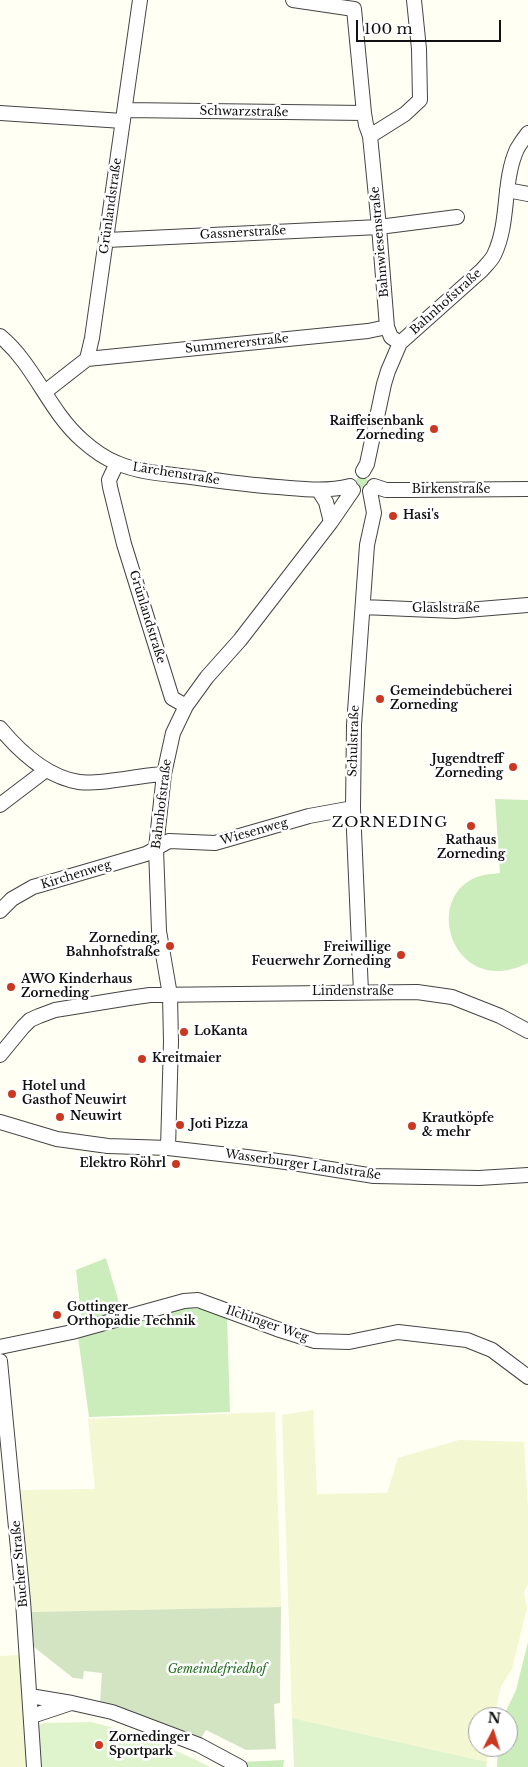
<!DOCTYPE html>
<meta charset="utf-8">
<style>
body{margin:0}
#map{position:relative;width:528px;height:1767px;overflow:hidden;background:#fffff4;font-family:"Libre Baskerville",serif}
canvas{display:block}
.north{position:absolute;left:468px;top:1707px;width:50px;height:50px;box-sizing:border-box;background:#fff;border:1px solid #a0a0a0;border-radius:50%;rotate:5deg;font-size:14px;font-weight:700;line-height:20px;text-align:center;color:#111}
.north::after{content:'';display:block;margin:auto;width:18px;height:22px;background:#c93821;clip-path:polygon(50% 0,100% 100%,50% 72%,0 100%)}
.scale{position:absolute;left:356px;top:20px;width:145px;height:22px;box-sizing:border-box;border:2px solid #111;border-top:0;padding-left:6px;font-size:15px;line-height:18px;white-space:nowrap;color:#111;-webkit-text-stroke:4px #fff;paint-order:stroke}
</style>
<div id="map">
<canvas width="528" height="1767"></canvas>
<div class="north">N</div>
<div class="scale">100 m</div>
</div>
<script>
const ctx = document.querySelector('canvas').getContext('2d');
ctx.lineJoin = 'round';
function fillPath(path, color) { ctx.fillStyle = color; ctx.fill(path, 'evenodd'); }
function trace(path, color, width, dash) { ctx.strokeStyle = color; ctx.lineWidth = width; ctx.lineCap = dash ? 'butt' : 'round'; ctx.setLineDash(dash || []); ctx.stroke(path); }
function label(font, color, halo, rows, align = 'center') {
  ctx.font = font + ' "Libre Baskerville",serif'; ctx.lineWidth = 5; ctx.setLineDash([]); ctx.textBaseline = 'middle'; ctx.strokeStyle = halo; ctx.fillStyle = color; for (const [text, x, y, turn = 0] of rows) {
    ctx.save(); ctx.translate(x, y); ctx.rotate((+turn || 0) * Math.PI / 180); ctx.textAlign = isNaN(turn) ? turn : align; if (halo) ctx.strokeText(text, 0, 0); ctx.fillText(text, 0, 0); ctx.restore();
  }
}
fillPath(new Path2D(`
 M313 1410 317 1494 387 1493 398 1458 459 1440 524 1442 528 1508V1584L524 1592 527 1608 512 1669 501 1686 494 1717H478V1747H489L487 1762 292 1718 282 1415Z
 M275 1412 281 1607 31 1612 19 1490 95 1489 88 1419Z
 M19 1655 24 1674 28 1767H0V1656Z`), '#f3f7d2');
fillPath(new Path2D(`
 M356 482a6 6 0 1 1 12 0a6 6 0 1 1-12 0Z
 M495 799 528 800V963C454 1000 421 898 477 877 485 874 493 874 500 873Z
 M106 1258 122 1313 82 1324 76 1270Z
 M184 1308 208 1309 227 1317 230 1412 89 1417 78 1337Z
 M528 1642V1767H497L498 1747H508V1717H503L516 1690Z
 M284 1760 283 1767H249L243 1762Z`), '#cbecbb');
fillPath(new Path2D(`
 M281 1607 280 1703 274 1704 276 1749 246 1750 206 1730 201 1738 100 1702 102 1673 84 1671 83 1679 73 1678 34 1647 31 1612Z`), '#d3e4c3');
fillPath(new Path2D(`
 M292 1718 487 1762 486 1767H294Z
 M91 1722C130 1731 174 1748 210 1767H39L37 1733 39 1725 44 1723Z`), '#dff3cd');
const minor = new Path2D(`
 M293 0 354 9 364 113 366 125 370 136 379 227 387 327 391 337 400 343
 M125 110 364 113
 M0 113 123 121
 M370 136 405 114 420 100 419 49 414 0
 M507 190 528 194
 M107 240 379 227 457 217
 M0 336C35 365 48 410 82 440 92 449 104 458 117 463 140 473 166 474 191 477 220 481 249 485 278 487 303 489 326 492 350 486
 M87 359 368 331 387 327
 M46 391 87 359 92 338 140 0
 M117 463 109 480 110 487 124 544 172 698 186 706
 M363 471 367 464 384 384 388 371 400 343 482 270C486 265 491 261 494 255 510 222 502 182 517 149 520 144 524 138 528 133
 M374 486 386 490H409L528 489
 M319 491 326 502 331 522
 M363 607 455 611 528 605
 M0 728C20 752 47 777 79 782 101 785 139 775 164 774
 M0 805 46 770
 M0 911 12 899 33 887 146 854 169 841 215 843 309 816 353 808
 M361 992 353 808 354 725 367 545 374 513 370 491
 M0 1055 23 1027 30 1020 39 1016 55 1010 129 998 150 995 417 992 452 997 500 1016 528 1031
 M0 1122 57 1139 79 1142 108 1146 168 1148 247 1157 293 1163 374 1176 479 1178 528 1175
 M168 1148 171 1042 170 995 159 931 156 848 164 774 173 733 186 706 207 677 240 640 331 522 353 490
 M0 1347 72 1332 184 1301 198 1300 277 1329 315 1341 349 1342 398 1332 467 1340 492 1350 528 1377
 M0 1361 23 1601 34 1767
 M30 1696 72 1703 112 1712 199 1745 240 1767
 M32 1716 71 1703`);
trace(minor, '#444', 16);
trace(minor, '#fff', 14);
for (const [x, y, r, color] of [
 [434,429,5,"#c93821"],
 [393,516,5,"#c93821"],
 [380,699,5,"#c93821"],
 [513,767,5,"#c93821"],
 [471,826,5,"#c93821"],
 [170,946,5,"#c93821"],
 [401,955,5,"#c93821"],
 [11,987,5,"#c93821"],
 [184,1032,5,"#c93821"],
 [142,1059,5,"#c93821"],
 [12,1094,5,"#c93821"],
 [60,1117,5,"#c93821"],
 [180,1125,5,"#c93821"],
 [412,1126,5,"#c93821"],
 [176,1164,5,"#c93821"],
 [57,1315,5,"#c93821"],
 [99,1745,5,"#c93821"]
]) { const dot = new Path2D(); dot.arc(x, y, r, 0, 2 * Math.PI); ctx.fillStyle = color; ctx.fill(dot); trace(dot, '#fff', 2); }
label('12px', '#111', '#fff', [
 ["Schwarzstraße",244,112,1],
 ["Grünlandstraße",111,206,-82],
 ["Gassnerstraße",243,233,-3],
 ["Bahnwiesenstraße",380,242,-95],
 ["Bahnhofstraße",446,302,-42],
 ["Summererstraße",237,344,-6],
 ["Lärchenstraße",176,474,9],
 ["Birkenstraße",451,490],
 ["Glaslstraße",446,609],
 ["Grünlandstraße",147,617,73],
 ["Schulstraße",354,741,-88],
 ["Bahnhofstraße",162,804,-83],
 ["Wiesenweg",254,832,-16],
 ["Kirchenweg",76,875,-17],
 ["Lindenstraße",353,992],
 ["Wasserburger Landstraße",303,1165,8],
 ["Ilchinger Weg",267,1324,19],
 ["Bucher Straße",20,1564,-95]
]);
label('bold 12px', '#111', '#fff', [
 ["Raiffeisenbank",424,422,"right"],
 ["Zorneding",424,436,"right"],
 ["Hasi's",403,516],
 ["Gemeindebücherei",390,692],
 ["Zorneding",390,706],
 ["Jugendtreff",503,760,"right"],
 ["Zorneding",503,774,"right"],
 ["Rathaus",471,841,"center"],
 ["Zorneding",471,855,"center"],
 ["Zorneding,",160,939,"right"],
 ["Bahnhofstraße",160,953,"right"],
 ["Freiwillige",391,948,"right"],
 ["Feuerwehr Zorneding",391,962,"right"],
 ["AWO Kinderhaus",21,980],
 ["Zorneding",21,994],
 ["LoKanta",194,1032],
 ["Kreitmaier",152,1059],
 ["Hotel und",22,1087],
 ["Gasthof Neuwirt",22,1101],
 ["Neuwirt",70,1117],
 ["Krautköpfe",422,1119],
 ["& mehr",422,1133],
 ["Joti Pizza",190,1125],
 ["Elektro Röhrl",166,1164,"right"],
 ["Gottinger",67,1308],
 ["Orthopädie Technik",67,1322],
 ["Zornedinger",109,1738],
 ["Sportpark",109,1752]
], 'left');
label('italic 12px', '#1e6d1c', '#fff', [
 ["Gemeindefriedhof",217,1670]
]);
ctx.letterSpacing = '1px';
label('15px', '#111', '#fff', [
 ["ZORNEDING",390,823]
]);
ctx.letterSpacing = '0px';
</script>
